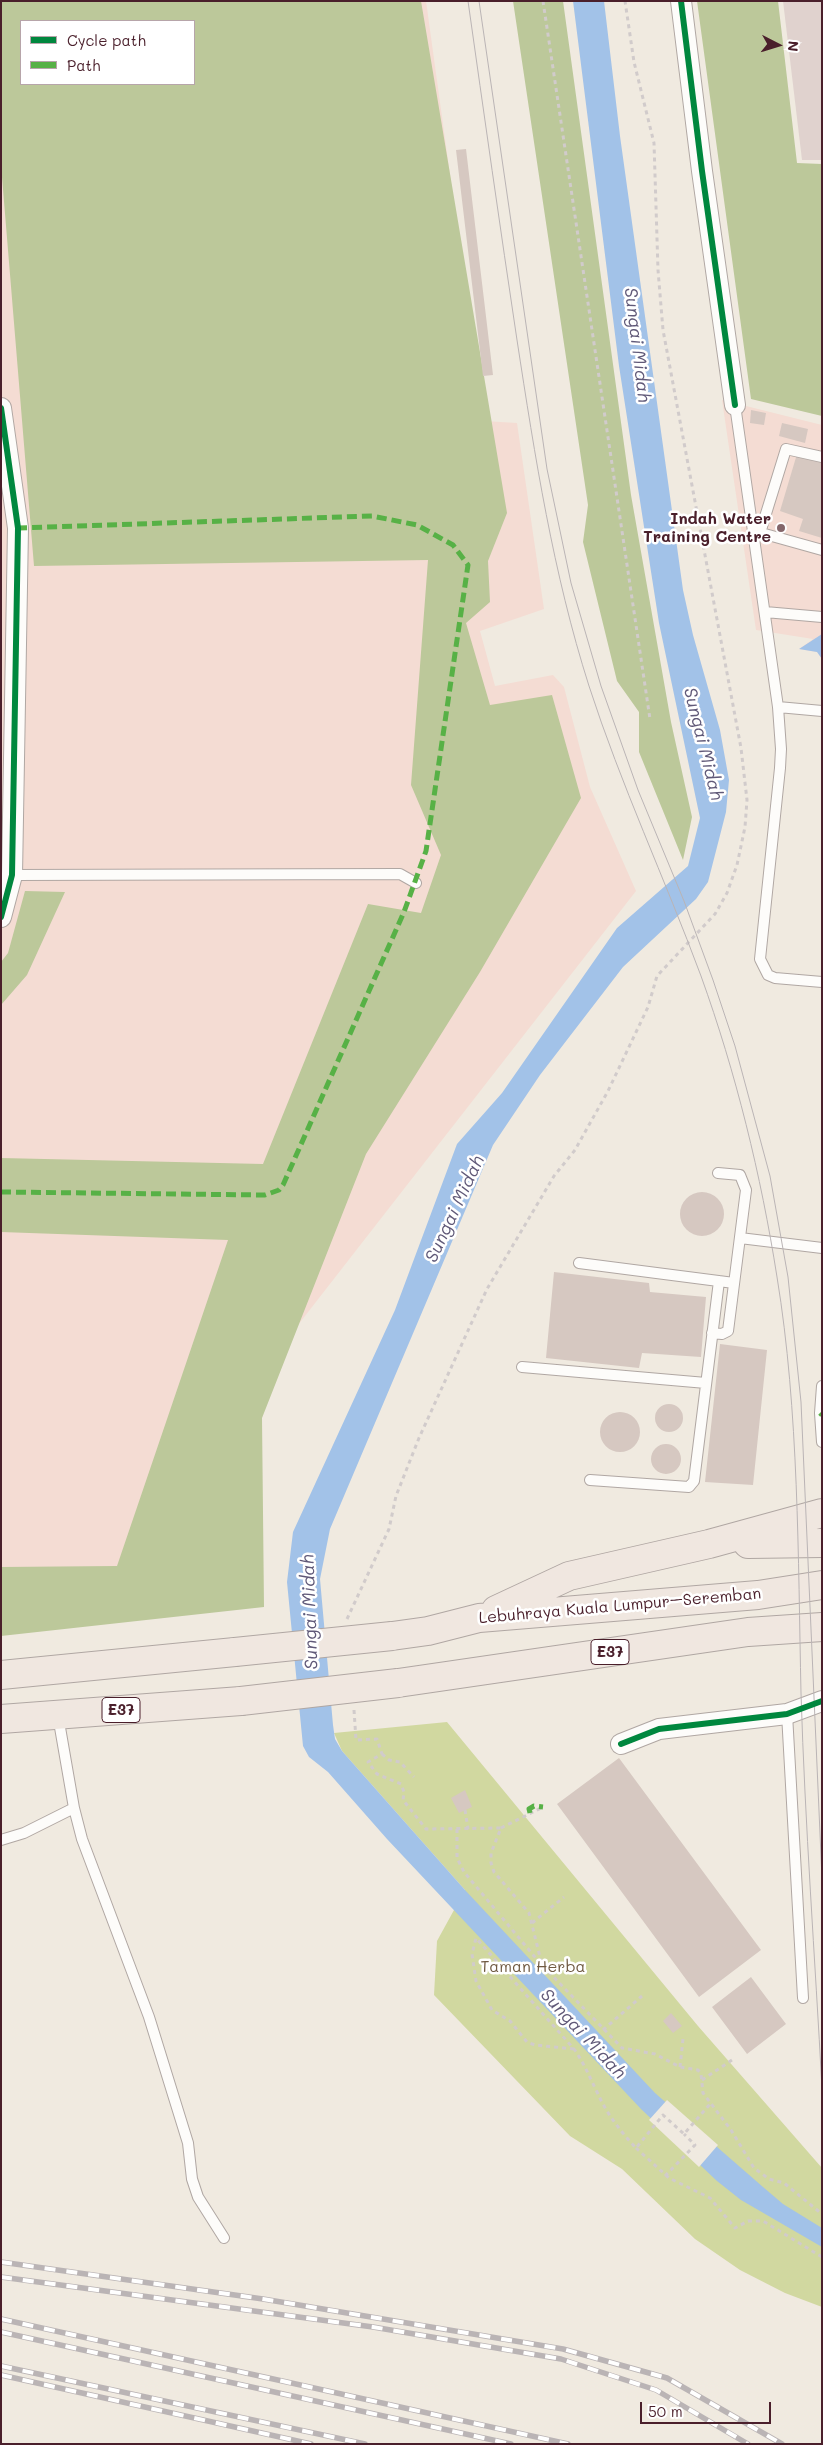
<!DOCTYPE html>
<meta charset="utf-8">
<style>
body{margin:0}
#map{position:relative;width:823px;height:2445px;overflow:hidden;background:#f0eae0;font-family:Mali,sans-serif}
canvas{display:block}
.frame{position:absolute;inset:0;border:2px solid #4a1f2b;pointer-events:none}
.legend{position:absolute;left:20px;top:20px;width:175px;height:65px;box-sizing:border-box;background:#fff;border:1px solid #b7a5aa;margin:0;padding:6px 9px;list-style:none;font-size:15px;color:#4a1f2b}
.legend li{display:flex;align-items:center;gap:10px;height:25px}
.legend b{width:25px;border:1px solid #b7a5aa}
.north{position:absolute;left:753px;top:20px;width:50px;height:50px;-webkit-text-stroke:4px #fff;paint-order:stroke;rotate:95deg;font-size:14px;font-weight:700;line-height:20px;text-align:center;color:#4a1f2b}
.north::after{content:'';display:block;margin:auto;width:18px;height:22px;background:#4a1f2b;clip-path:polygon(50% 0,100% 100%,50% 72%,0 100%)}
.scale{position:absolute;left:640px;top:2402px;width:131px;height:22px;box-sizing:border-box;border:2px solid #4a1f2b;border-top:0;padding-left:6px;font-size:15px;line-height:18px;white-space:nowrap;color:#4a1f2b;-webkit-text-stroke:4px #fff;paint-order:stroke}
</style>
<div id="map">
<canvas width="823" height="2445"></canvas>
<div class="frame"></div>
<ul class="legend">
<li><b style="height:6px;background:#00873e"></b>Cycle path</li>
<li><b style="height:6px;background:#57b146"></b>Path</li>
</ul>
<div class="north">N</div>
<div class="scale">50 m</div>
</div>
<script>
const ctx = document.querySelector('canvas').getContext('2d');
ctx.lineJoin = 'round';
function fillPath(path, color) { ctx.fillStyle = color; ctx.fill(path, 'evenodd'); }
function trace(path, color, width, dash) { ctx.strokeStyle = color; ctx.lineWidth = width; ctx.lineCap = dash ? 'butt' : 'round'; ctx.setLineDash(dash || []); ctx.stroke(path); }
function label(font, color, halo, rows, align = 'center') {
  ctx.font = font + ' Mali,sans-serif'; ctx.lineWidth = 5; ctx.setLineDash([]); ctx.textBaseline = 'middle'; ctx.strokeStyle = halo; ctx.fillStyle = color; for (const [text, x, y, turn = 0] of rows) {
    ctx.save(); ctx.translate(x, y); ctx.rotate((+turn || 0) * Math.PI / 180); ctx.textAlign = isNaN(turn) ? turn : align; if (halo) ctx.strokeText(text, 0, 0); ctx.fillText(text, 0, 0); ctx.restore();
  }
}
fillPath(new Path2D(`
 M1 1H426L484 421 517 423 544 609 480 631 495 686 553 675 564 687 590 787 636 891 224 1420 165 1576 1 1590ZM21 21H194V84H21Z
 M722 400 822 425V659L817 652 799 649 813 639 756 630Z`), '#f4dcd3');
fillPath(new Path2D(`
 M783 1H822V160H802Z`), '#e0d2ce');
fillPath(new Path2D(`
 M447 1722 698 2026 822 2168V2307L785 2293 740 2270 695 2239 622 2169 570 2136 434 1995 437 1941 465 1890 342 1751 334 1733Z`), '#d1d8a0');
fillPath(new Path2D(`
 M1 1H421L507 513 488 561 490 602 466 623 490 705 552 695 581 798 480 972 366 1154 262 1418 264 1607 1 1636V1567L117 1566 228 1240 1 1232V1158L263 1164 368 904 421 913 441 855 411 785 428 560 34 566 1 165ZM21 21H194V84H21Z
 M513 1H563L631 495 671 722 692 817 683 860 639 752V712L617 681 583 542 588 505Z
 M697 1H778L797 163 822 164V416L751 399Z
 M25 891 65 892 27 975 1 1005V962L8 953Z`), '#bcc89a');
fillPath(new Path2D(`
 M573 1H604L620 136 683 590 693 635 720 730 729 780 726 812 708 882 696 899 623 967 540 1075 493 1145 330 1529 320 1579 333 1725 335 1739 342 1751 465 1890 655 2093 763 2187 783 2204 822 2228V2247L741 2200 717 2181 641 2109 387 1839 328 1772 309 1757 303 1746 287 1582 293 1532 395 1310 457 1144 502 1093 617 928 688 866 700 818 659 623 619 366Z
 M822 634V659L817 652 799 649Z`), '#a2c2e8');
fillPath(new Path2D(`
 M667 2100 718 2145 699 2167 649 2120Z`), '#f0eae0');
fillPath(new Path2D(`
 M466 149 493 375 483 376 456 150Z
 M751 410 766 413 764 425 750 423Z
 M782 423 808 429 805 443 779 436Z
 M797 454 822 461V538L799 531 803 519 780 511Z
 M680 1214a22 22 0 1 1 44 0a22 22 0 1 1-44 0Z
 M554 1272 649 1283 650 1292 706 1297 701 1357 642 1353 639 1368 546 1358Z
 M720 1344 767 1350 753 1485 705 1482Z
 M655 1418a14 14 0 1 1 28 0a14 14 0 1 1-28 0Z
 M600 1432a20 20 0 1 1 40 0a20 20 0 1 1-40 0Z
 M651 1459a15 15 0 1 1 30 0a15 15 0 1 1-30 0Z
 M619 1758 761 1950 699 1997 557 1804Z
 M465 1790 472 1807 459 1813 451 1798Z
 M751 1977 786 2024 747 2054 712 2007Z
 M671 2013 682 2026 673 2033 663 2021Z`), '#d6c8c1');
const service = new Path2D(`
 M735 405 778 707 781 749 780 768 760 959 768 975 775 978 822 982
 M754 531 822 550
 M760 533 786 449 822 457
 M765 612 822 617
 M778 707 822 711
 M12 875 400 874 416 883
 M740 1238 822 1248
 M579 1263 734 1283
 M712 1333 722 1334 728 1331 746 1190 740 1175 718 1173
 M522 1367 706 1383
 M822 1386 820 1413 822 1442
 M590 1480 689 1487 694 1481 719 1281
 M787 1714 803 1998
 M58 1716 74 1808 82 1839 149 2017 188 2143 192 2179 198 2197 224 2238
 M1 1840 24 1833 74 1808`);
const minor = new Path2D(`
 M681 1 702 171 735 405
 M1 408 18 528 12 875 1 917
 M621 1744 659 1729 787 1714 822 1701`);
const motorway = new Path2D(`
 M748 1544 822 1543
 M496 1610 569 1576 709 1544 822 1513
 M392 1636 428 1631 479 1618 758 1595 822 1585
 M1 1675 235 1652
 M398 1683 748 1632 822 1627
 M1 1719 241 1701`);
trace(service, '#b0a7a3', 12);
trace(minor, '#b0a7a3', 22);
trace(motorway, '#b0a7a3', 30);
trace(new Path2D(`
 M543 1 650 719
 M347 1619 389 1529 396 1496 419 1438 487 1289 554 1176 575 1150 608 1091 648 1007 657 976 715 914 727 893 737 865 745 827 747 800 741 748 663 330 658 270 654 143 634 62 625 1
 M354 1710 356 1740 377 1739 382 1754 368 1762 377 1774 401 1784 404 1792 403 1800 426 1829 501 1828 491 1853V1863L494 1872 529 1913 542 1965 622 2048 655 2054 680 2067 698 2070 701 2074 703 2093 731 2130 754 2168 769 2179 784 2183 822 2214
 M382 1754 389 1760 400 1762 414 1777
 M465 1810 468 1829
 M501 1828 543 1807
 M457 1829V1858L464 1872 539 1962
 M532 1923 564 1897
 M603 2030 642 1996
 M574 2049 535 2045 527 2042 510 2021 492 2010 476 1981 472 1954 476 1938 574 2049C584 2063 590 2078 598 2094 607 2114 621 2132 636 2148L663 2115 684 2134 710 2104
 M680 2067 683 2039
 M702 2080 735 2058
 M636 2148 669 2178 710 2198 735 2228 748 2221H763L822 2257
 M665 2176 695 2145 684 2134`), '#d1cbcb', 3, [4, 4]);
trace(service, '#fdfcfa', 10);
trace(minor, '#fdfcfa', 20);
trace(motorway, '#f0e7e0', 28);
trace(new Path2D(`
 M468 1C484 114 500 227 517 340 535 457 553 573 589 686 621 785 665 879 701 976 736 1073 761 1175 777 1277 799 1411 798 1557 801 1693 805 1825 815 1957 822 2089
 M479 1 547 469 571 583 601 686 638 790 684 901 713 980 735 1046 770 1176 788 1277 801 1402 822 1879`), '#bab4b5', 1);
const rail = new Path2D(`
 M1 2262 263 2299 563 2349 667 2378 782 2444
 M1 2277 373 2327 561 2359 656 2390 748 2444
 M1 2319 568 2444
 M1 2332 511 2444
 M1 2366 365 2444
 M1 2375 311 2444`);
trace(rail, '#bab4b5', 5.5);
trace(rail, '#fff', 4, [11]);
const motorwayBridge = new Path2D(`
 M235 1652 392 1636
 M241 1701 398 1683`);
trace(motorwayBridge, '#b0a7a3', 30, []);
trace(motorwayBridge, '#f0e7e0', 28);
trace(new Path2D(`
 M1 1192 265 1195 279 1190 283 1185 404 912 426 851 468 565 453 545 417 525 372 516 18 528
 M820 1413 822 1415
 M530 1813 529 1809 534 1806 543 1807`), '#57b146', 5, [10, 5]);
trace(new Path2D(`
 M681 1 702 171 735 405
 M1 408 18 528 12 875 1 917
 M621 1744 659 1729 787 1714 822 1701`), '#00873e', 6);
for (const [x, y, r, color] of [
 [781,528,5,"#84666a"]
]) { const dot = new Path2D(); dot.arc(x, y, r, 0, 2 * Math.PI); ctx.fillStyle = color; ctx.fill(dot); trace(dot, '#fff', 2); }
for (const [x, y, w] of [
 [610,1652,38],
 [121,1710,38]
]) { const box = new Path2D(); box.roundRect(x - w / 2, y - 12.5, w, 25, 4); ctx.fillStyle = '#fff'; ctx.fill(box); trace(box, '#4a1f2b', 1); }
label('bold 15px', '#4a1f2b', null, [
 ["E37",610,1652],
 ["E37",121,1710]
]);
label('bold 16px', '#4a1f2b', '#fff', [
 ["Indah Water",771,519],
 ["Training Centre",771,537]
], 'right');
label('16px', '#4a1f2b', '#fff', [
 ["Lebuhraya Kuala Lumpur–Seremban",620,1606,-5]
]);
label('16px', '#705a42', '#fff', [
 ["Taman Herba",533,1967]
]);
label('italic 18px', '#605978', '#fff', [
 ["Sungai Midah",637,345,83],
 ["Sungai Midah",703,744,76],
 ["Sungai Midah",455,1209,-65],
 ["Sungai Midah",310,1612,-92],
 ["Sungai Midah",583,2034,47]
]);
</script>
